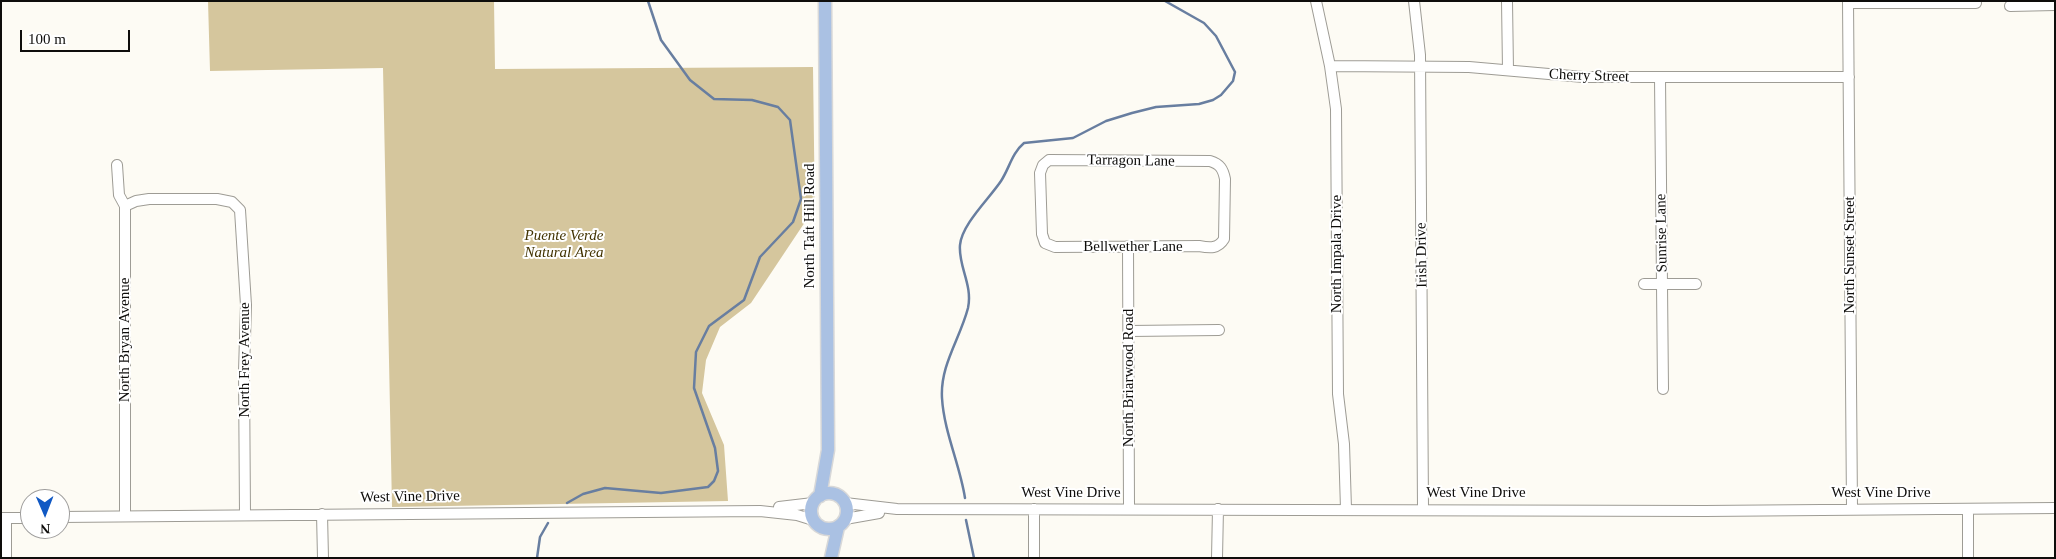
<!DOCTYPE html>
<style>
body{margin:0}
#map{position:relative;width:2056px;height:559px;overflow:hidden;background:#fdfbf4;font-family:"Times New Roman",serif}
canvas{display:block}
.frame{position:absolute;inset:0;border:2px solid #0e0d0b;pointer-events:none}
.north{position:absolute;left:20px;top:489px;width:50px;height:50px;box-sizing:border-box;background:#fff;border:1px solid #9f9e9d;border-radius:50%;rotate:179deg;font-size:14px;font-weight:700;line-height:20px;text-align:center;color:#0e0d0b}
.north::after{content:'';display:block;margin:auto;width:18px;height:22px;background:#1159c4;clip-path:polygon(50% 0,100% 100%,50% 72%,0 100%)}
.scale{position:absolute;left:20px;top:30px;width:110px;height:22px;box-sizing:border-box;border:2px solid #0e0d0b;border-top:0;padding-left:6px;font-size:15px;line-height:18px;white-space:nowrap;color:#0e0d0b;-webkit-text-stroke:4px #fff;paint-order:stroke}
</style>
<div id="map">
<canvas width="2056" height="559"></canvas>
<div class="frame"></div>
<div class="north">N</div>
<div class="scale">100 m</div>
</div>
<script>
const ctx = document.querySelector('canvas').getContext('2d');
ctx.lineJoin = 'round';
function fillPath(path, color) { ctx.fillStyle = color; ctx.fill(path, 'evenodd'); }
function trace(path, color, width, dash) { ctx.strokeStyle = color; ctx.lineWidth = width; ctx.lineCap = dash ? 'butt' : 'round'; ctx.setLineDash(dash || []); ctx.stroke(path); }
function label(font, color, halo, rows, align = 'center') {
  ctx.font = font + ' "Times New Roman",serif'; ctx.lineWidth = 4; ctx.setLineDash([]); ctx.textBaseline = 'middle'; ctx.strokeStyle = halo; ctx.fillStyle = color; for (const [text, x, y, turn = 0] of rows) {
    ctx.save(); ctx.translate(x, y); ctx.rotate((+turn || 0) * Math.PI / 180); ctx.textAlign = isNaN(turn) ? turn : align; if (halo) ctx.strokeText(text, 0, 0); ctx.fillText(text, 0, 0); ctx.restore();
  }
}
fillPath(new Path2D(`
 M208 1H494L495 69 813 67 815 222H805L751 303 720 327 706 360 702 393 724 445 728 501 392 507 383 68 210 71Z`), '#d5c69d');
trace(new Path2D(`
 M965 498C960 465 944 432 942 398 940 365 960 339 968 308 973 285 958 266 960 245 962 224 989 199 1001 181 1009 169 1012 153 1024 143L1073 138 1106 121 1132 113 1156 107 1199 104 1213 100 1221 95 1233 81 1235 72 1216 36 1204 23 1165 1
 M567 503 583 494 605 488 661 493 708 487 714 481 718 471 715 448 694 388 696 352 709 326 744 300 760 257 793 222 801 199 790 120 778 107 752 100 714 99 690 80 661 40 648 1
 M966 520 974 558
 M537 558 540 537 548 523`), '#687ea0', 2.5);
const minor = new Path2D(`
 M1316 1 1330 66 1336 109 1338 394 1344 444 1346 509
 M1414 1 1420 55 1423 509
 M1507 1 1508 70
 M1848 1 1852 509
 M1848 3H1976
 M2010 6 2055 5
 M1330 66 1469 67 1583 77H1849
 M1660 78 1663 389
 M1049 160 1210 161C1220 164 1223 169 1225 179L1224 239C1218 249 1210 248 1199 246L1055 247 1045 243 1042 234 1040 173 1043 165Z
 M117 165 119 195 125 206V516
 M125 206 136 201 149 199H217L232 202 240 210 246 305 244 371 245 515
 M1128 246 1129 509
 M1644 284H1696
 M1129 331 1219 330
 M845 503 897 509 1705 511 2055 508
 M779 507 813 503
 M1968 509V558
 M322 514 323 558
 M60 517 760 511 797 515 813 520
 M1 518H30
 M845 519 879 513
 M6 558V518
 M1034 558V509
 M1217 558 1218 509`);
const major = new Path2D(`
 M811 511a18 18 0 1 1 36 0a18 18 0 1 1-36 0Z
 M820 496 828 450 825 1
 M831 558 838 527`);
trace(minor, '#9e9c95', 12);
trace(major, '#d8d8d8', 15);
trace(minor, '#fff', 10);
trace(major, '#aac1e3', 12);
label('15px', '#0e0d0b', '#fff', [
 ["Cherry Street",1589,76,2],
 ["Tarragon Lane",1131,161,1],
 ["North Taft Hill Road",810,226,-90],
 ["Sunrise Lane",1662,233,-91],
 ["Bellwether Lane",1133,247],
 ["North Impala Drive",1337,254,-90],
 ["Irish Drive",1422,255,-91],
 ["North Sunset Street",1850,255,-90],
 ["North Bryan Avenue",125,340,-90],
 ["North Frey Avenue",245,360,-90],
 ["North Briarwood Road",1129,378,-90],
 ["West Vine Drive",1071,493],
 ["West Vine Drive",1476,493],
 ["West Vine Drive",1881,493],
 ["West Vine Drive",410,497,-1]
]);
label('italic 15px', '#413200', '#fff', [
 ["Puente Verde",564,236],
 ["Natural Area",564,253]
]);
</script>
